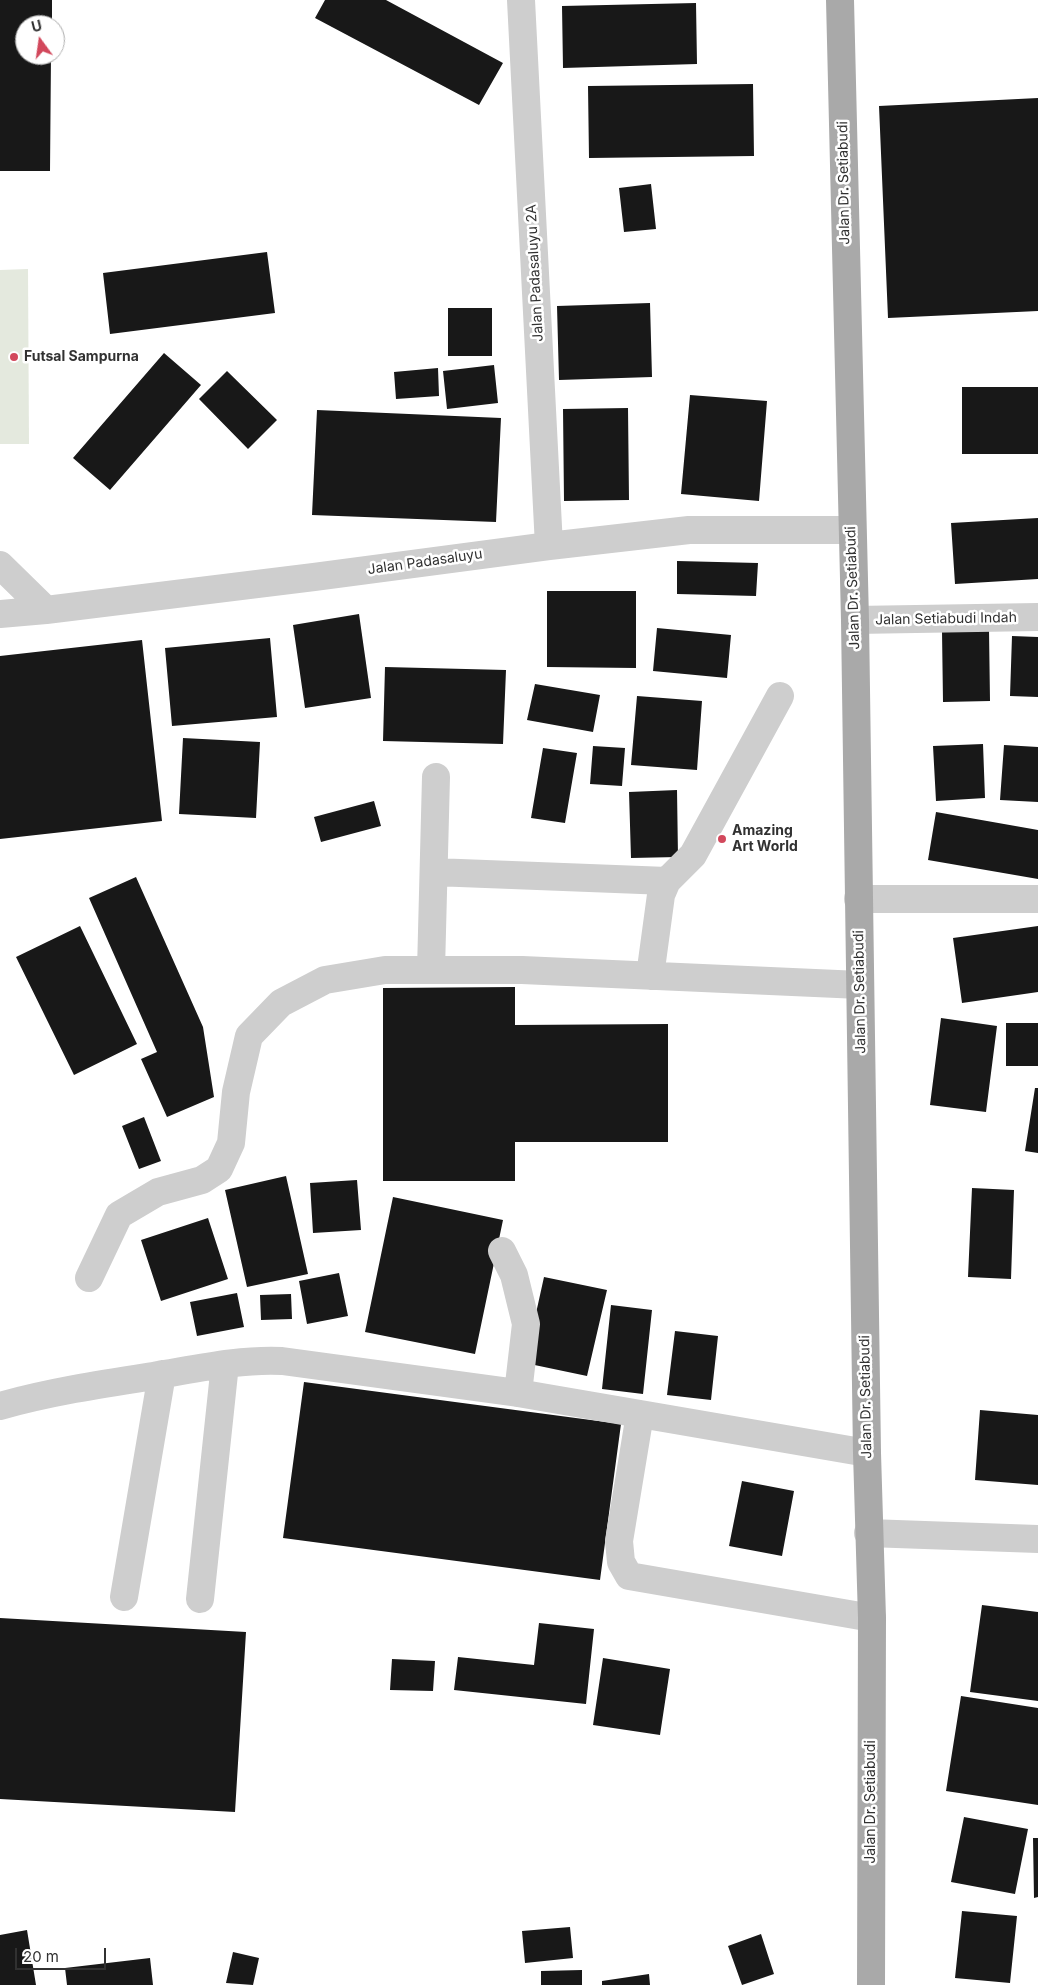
<!DOCTYPE html>
<style>
body{margin:0}
#map{position:relative;width:1038px;height:1985px;overflow:hidden;background:#fff;font-family:Inter,sans-serif}
canvas{display:block}
.north{position:absolute;left:15px;top:15px;width:50px;height:50px;box-sizing:border-box;background:#fff;border:1px solid #adadad;border-radius:50%;rotate:346deg;font-size:14px;font-weight:700;line-height:20px;text-align:center;color:#313131}
.north::after{content:'';display:block;margin:auto;width:18px;height:22px;background:#d2485c;clip-path:polygon(50% 0,100% 100%,50% 72%,0 100%)}
.scale{position:absolute;left:15px;top:1948px;width:91px;height:22px;box-sizing:border-box;border:2px solid #313131;border-top:0;padding-left:6px;font-size:15px;line-height:18px;white-space:nowrap;color:#313131;-webkit-text-stroke:4px #fff;paint-order:stroke}
</style>
<div id="map">
<canvas width="1038" height="1985"></canvas>
<div class="north">U</div>
<div class="scale">20 m</div>
</div>
<script>
const ctx = document.querySelector('canvas').getContext('2d');
ctx.lineJoin = 'round';
function fillPath(path, color) { ctx.fillStyle = color; ctx.fill(path, 'evenodd'); }
function trace(path, color, width, dash) { ctx.strokeStyle = color; ctx.lineWidth = width; ctx.lineCap = dash ? 'butt' : 'round'; ctx.setLineDash(dash || []); ctx.stroke(path); }
function label(font, color, halo, rows, align = 'center') {
  ctx.font = font + ' Inter,sans-serif'; ctx.lineWidth = 5; ctx.setLineDash([]); ctx.textBaseline = 'middle'; ctx.strokeStyle = halo; ctx.fillStyle = color; for (const [text, x, y, turn = 0] of rows) {
    ctx.save(); ctx.translate(x, y); ctx.rotate((+turn || 0) * Math.PI / 180); ctx.textAlign = isNaN(turn) ? turn : align; if (halo) ctx.strokeText(text, 0, 0); ctx.fillText(text, 0, 0); ctx.restore();
  }
}
fillPath(new Path2D(`
 M28 269 29 444H0V270Z`), '#e4e9de');
fillPath(new Path2D(`
 M0 0H52V25H25V55H51L50 171H0Z
 M325 0H386L503 63 479 105 315 18Z
 M696 3 697 64 563 68 562 6Z
 M753 84 754 156 589 158 588 86Z
 M1038 98V311L888 318 879 106Z
 M651 184 656 229 624 232 619 188Z
 M267 252 275 313 110 334 103 273Z
 M650 303 652 377 559 380 557 306Z
 M448 308H492V356H448Z
 M164 353 201 385 110 490 73 458Z
 M494 365 498 403 447 409 443 371Z
 M438 368 439 396 396 399 394 372Z
 M227 371 277 420 248 449 199 399Z
 M962 387H1038V454H962Z
 M690 395 767 401 759 501 681 494Z
 M628 408 629 500 564 501 563 409Z
 M317 410 501 418 496 522 312 515Z
 M1038 518V579L955 584 951 523Z
 M677 561 758 563 756 596 677 594Z
 M547 591H636V668L547 667Z
 M359 614 371 698 305 708 293 625Z
 M657 628 731 635 727 678 653 671Z
 M989 630 990 701 943 702 942 631Z
 M1012 636 1038 637V697L1010 696Z
 M270 638 277 717 172 726 165 648Z
 M142 640 162 821 0 839V656Z
 M385 667 506 670 503 744 383 741Z
 M535 684 600 695 593 732 527 720Z
 M637 696 702 701 697 770 631 765Z
 M183 738 260 742 256 818 179 814Z
 M983 744 985 798 936 801 933 746Z
 M1004 745 1038 747V802L1000 800Z
 M593 746 625 748 622 786 590 784Z
 M543 748 577 753 565 823 531 818Z
 M677 790 678 857 631 858 629 792Z
 M374 801 381 826 321 842 314 817Z
 M936 812 1038 830V879L928 860Z
 M136 877 203 1027 214 1097 167 1117 141 1059 157 1052 89 898Z
 M80 926 137 1044 74 1075 16 957Z
 M1038 926V992L962 1003 953 938Z
 M515 987V1025L668 1024V1142H515V1181H383V988Z
 M941 1018 997 1026 986 1112 930 1105Z
 M1006 1023H1038V1066H1006Z
 M1035 1088H1038V1153L1025 1151Z
 M144 1117 161 1161 139 1169 122 1126Z
 M286 1176 308 1274 247 1287 225 1190Z
 M357 1180 361 1230 313 1233 310 1183Z
 M972 1188 1014 1190 1011 1279 968 1277Z
 M393 1197 503 1220 475 1354 365 1332Z
 M208 1218 228 1279 161 1301 141 1240Z
 M339 1273 348 1316 307 1324 299 1281Z
 M544 1277 607 1290 587 1376 525 1363Z
 M237 1293 244 1327 197 1336 190 1302Z
 M291 1294 292 1319 261 1320 260 1295Z
 M611 1305 652 1310 643 1394 602 1389Z
 M675 1331 718 1336 711 1400 667 1395Z
 M304 1382 621 1424 600 1580 283 1538Z
 M980 1410 1038 1415V1485L975 1480Z
 M742 1481 794 1491 782 1556 729 1546Z
 M982 1605 1038 1612V1701L970 1692Z
 M0 1618 246 1632 235 1812 0 1799Z
 M539 1623 594 1629 586 1704 454 1690 458 1657 534 1665Z
 M603 1658 670 1669 660 1735 593 1725Z
 M392 1659 435 1661 433 1691 390 1690Z
 M961 1696 1038 1708V1805L946 1791Z
 M964 1817 1028 1829 1015 1894 951 1882Z
 M1033 1838H1038V1897L1034 1898Z
 M962 1911 1017 1916 1010 1983 955 1978Z
 M570 1927 573 1958 525 1963 522 1931Z
 M27 1930 36 1985H0V1935Z
 M761 1934 774 1974 742 1985 728 1946Z
 M233 1952 259 1958 253 1985 226 1983Z
 M150 1958 153 1985H67L65 1968Z
 M582 1970V1985H541V1971Z
 M649 1974 650 1985H602V1981Z`), '#181818');
trace(new Path2D(`
 M521 0 549 546
 M0 565 46 610
 M0 614 46 610 314 577 549 546 689 530H851
 M855 620 1038 617
 M434 872 667 881
 M858 899H1038
 M431 970 436 777
 M650 976 661 895 667 881 693 855 780 696
 M502 1251 514 1275 526 1324 518 1393
 M89 1278 119 1215 158 1192 202 1180 219 1169 231 1143 236 1092 249 1036 281 1003 325 980 385 970H522L860 985
 M0 1406C50 1392 102 1384 153 1376 196 1369 239 1359 282 1361L518 1393 867 1453
 M640 1414 619 1541 621 1562 629 1576 872 1618
 M868 1533 1038 1539
 M124 1597 162 1374
 M200 1599 225 1364`), '#cecece', 28);
trace(new Path2D(`
 M840 0 855 620 867 1453 872 1618 871 1985`), '#a9a9a9', 28);
for (const [x, y, r, color] of [
 [14,357,5,"#d2485c"],
 [722,839,5,"#d2485c"]
]) { const dot = new Path2D(); dot.arc(x, y, r, 0, 2 * Math.PI); ctx.fillStyle = color; ctx.fill(dot); trace(dot, '#fff', 2); }
label('14px', '#313131', '#fff', [
 ["Jalan Dr. Setiabudi",844,183,-91],
 ["Jalan Padasaluyu 2A",535,273,-93],
 ["Jalan Padasaluyu",425,562,-8],
 ["Jalan Dr. Setiabudi",853,588,-92],
 ["Jalan Setiabudi Indah",946,619,-1],
 ["Jalan Dr. Setiabudi",860,992,-91],
 ["Jalan Dr. Setiabudi",866,1397,-91],
 ["Jalan Dr. Setiabudi",871,1802,-90]
]);
label('bold 14px', '#313131', '#fff', [
 ["Futsal Sampurna",24,357],
 ["Amazing",732,831],
 ["Art World",732,847]
], 'left');
</script>
